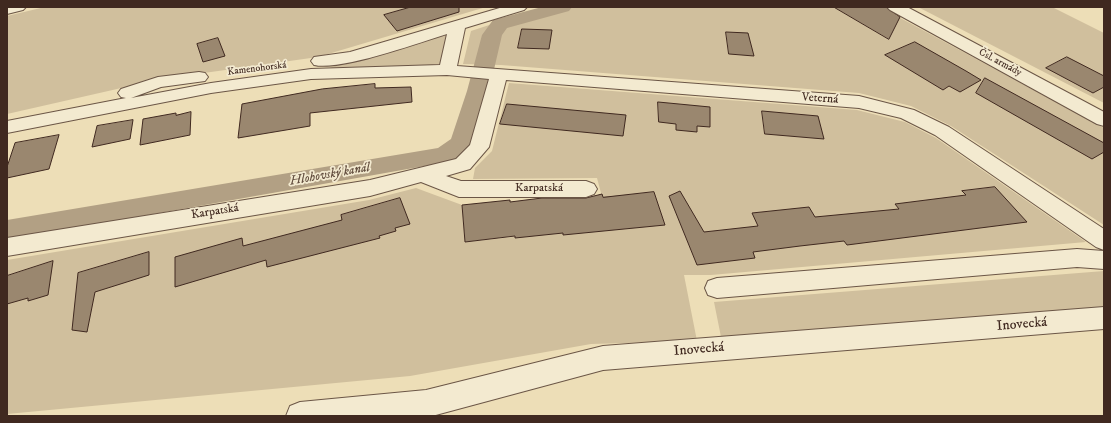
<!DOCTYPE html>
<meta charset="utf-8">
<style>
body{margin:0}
#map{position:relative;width:1111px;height:423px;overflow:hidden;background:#eddeb7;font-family:"IM FELL DW Pica",serif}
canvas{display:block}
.frame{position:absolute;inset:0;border:8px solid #402920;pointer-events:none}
</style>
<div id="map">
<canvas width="1111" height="423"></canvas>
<div class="frame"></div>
</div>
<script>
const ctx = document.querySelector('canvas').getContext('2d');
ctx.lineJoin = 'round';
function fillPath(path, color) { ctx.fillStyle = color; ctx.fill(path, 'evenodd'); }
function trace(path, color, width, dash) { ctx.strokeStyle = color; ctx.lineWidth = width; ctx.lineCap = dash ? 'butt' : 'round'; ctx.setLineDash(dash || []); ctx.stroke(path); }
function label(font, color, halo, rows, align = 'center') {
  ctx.font = font + ' "IM FELL DW Pica",serif'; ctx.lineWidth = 3.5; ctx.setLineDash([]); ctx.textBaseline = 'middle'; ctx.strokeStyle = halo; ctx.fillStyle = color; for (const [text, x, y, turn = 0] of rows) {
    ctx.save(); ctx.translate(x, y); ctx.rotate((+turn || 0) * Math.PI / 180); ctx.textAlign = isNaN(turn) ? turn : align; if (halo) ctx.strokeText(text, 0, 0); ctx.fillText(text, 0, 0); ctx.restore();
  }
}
fillPath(new Path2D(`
 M45 7H486L318 57 161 79 7 114V16Z
 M544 7H880L1104 128V225L951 126 911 106 859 93 501 65 463 64 471 31Z
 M918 7H1052L1104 33V103Z
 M457 27 447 70 311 74Z
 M509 83 857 110 905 122 936 138 1086 242 711 275H684L697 341 591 344 410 376 7 414V260L369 200 416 188 462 205 465 242 610 227 597 178 473 179 475 168 492 151Z
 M1104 271V309L721 337 714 302Z`), '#d0bf9d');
fillPath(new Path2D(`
 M542 7H572L569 11 507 28 502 35 489 91 473 143 469 149 453 161 7 240V220L438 148 451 139 467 91 482 35 493 20Z`), '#b2a084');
const building = new Path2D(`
 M411 7H459V12L397 31 384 15Z
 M834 7H886L900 17 889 39Z
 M522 29 552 30 549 49 518 48Z
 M726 32 748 33 754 56 729 54Z
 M218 38 225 56 203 62 197 44Z
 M915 42 966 71 981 80 960 92 949 86 943 90 885 55Z
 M1067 57 1104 76V87L1093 93 1046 68Z
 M985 78 1104 143V152L1092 159 976 93Z
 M375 84V88L411 87 412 102 310 113V126L238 138 242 104 322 89Z
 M658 102 710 107V127L697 126V132L676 130V124L659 122Z
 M507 104 626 115 623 136 500 124Z
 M762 111 818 116 824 139 765 134Z
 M191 112 190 135 140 145 143 119 176 113V115Z
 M133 120 130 139 92 147 97 126Z
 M59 135 49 169 7 178V167L15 143Z
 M995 187 1027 222 847 245 844 241 800 246 753 252 755 258 697 265 669 196 680 191 704 232 758 226 752 213 809 207 815 217 899 209 895 204 966 195 962 191Z
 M654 192 665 225 563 235V233L515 238V236L465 242 462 205 510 200V202L542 198H586L602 194 603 197Z
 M400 198 410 224 395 228 396 231 379 236 380 238 267 267 266 260 175 287V257L242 238 243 246 342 220 341 215Z
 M149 252V275L95 292 87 332 72 330 78 273Z
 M53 261 48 295 28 301V298L7 304V276Z`);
fillPath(building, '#9a876f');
trace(building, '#402920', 1);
const minor = new Path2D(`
 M7 7H26L23 10 7 14Z
 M503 7H527L524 10 465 28 457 66 859 96 914 110 949 127 1104 229V250L1096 247 935 135 901 118 859 108 506 80 489 147 470 169 446 176 461 181H586L594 184 597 189 594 194 586 197H459L421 182 370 196 7 256V238L370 180 456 159 470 145 489 79 447 75 311 79 211 93 7 133V121L126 98 121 97 118 93 121 89 158 77 199 72 205 73 208 77 205 81 161 87 131 98 211 83 311 69 440 65 447 34C418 43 341 71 314 65L311 61 314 57 350 52Z
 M887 7H907L1104 112V126L1097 124 890 10Z
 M1077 249 1104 251V269L1077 267 717 298 708 295 705 288 708 281 717 278Z
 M1104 307V329L603 370 432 416H286L290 406 300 402 426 390 603 346Z`);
trace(minor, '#6b5646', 2);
fillPath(minor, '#f3ead0');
label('10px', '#402920', '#f3ead0', [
 ["Čsl. armády",1000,63,28],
 ["Kamenohorská",257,69,-7]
]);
label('12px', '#402920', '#f3ead0', [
 ["Veterná",820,99,4],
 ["Karpatská",539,189],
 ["Karpatská",215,212,-9]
]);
label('italic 13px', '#624d3e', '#f3ead0', [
 ["Hlohovský kanál",330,175,-10]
]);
label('14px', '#402920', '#f3ead0', [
 ["Inovecká",1022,325,-5],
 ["Inovecká",699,350,-5]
]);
</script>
